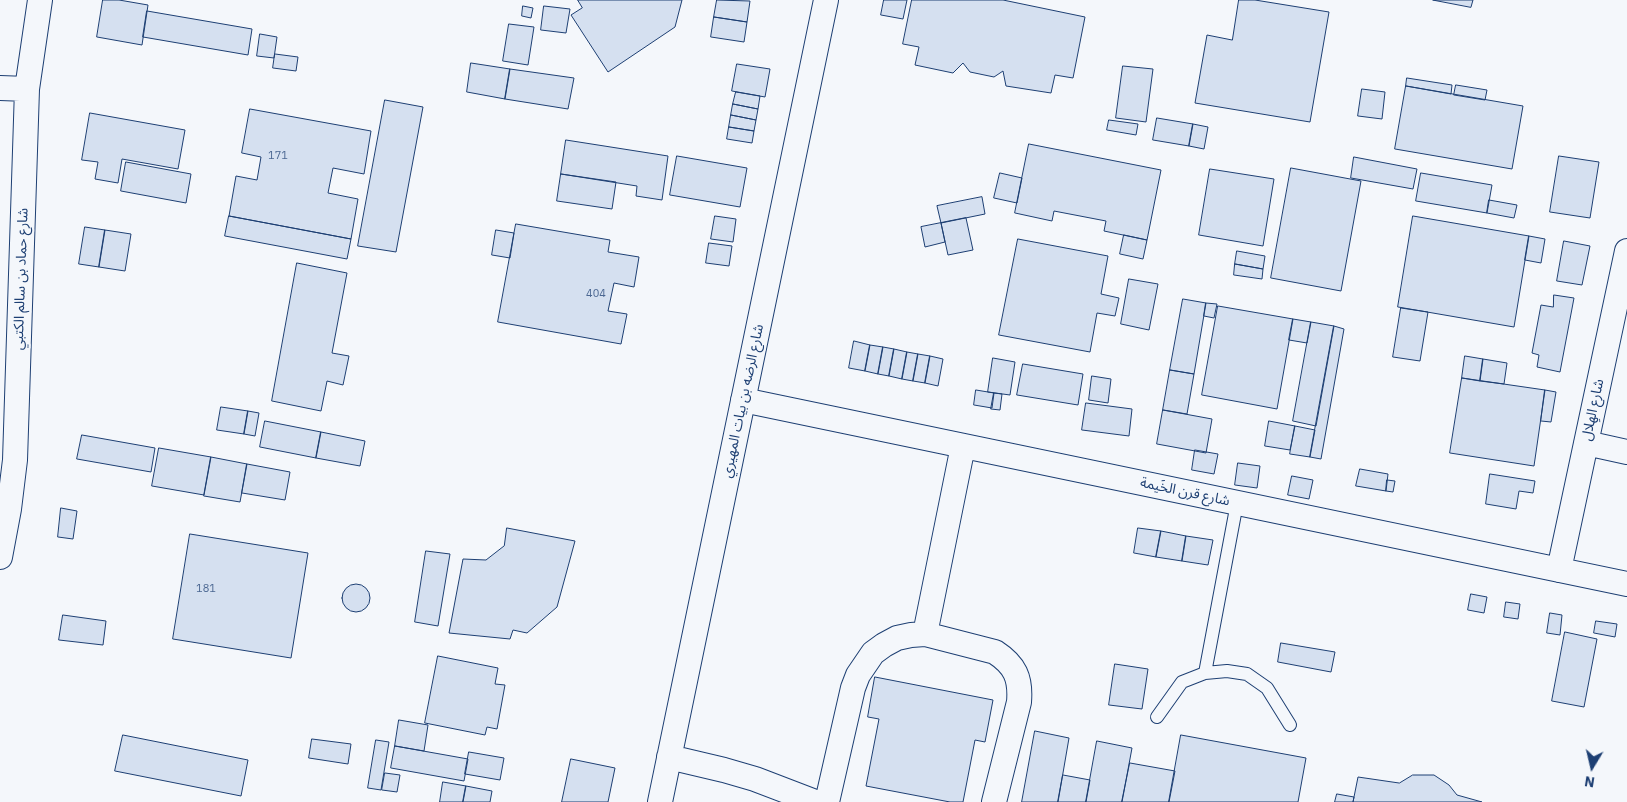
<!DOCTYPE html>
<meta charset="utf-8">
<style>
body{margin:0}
#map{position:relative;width:1627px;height:802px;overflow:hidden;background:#f4f7fb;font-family:"IBM Plex Sans",sans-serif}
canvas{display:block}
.north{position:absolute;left:1567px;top:742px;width:50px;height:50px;-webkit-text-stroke:4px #f4f7fb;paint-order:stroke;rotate:189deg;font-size:14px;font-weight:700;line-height:20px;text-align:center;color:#1d3f73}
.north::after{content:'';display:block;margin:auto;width:18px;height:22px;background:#1d3f73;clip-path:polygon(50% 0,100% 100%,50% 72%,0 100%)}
</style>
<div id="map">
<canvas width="1627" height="802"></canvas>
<div class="north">N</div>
</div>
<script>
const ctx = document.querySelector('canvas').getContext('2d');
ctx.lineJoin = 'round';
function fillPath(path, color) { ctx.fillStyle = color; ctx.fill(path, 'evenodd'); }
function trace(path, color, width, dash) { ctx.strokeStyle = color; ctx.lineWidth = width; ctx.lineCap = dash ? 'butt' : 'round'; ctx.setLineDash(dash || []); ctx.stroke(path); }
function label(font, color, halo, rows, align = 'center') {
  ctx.font = font + ' "IBM Plex Sans","Noto Sans Arabic",sans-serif'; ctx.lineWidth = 4; ctx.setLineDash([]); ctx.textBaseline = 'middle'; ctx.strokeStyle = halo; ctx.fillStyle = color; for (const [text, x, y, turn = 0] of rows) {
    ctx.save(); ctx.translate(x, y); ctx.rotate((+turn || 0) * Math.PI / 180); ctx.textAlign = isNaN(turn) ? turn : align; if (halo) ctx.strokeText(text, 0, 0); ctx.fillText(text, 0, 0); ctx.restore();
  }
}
const building = new Path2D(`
 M103 0H119L148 5 142 45 97 37Z
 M578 0H682L675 27 608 72 571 15 582 8Z
 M717 0 750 1 747 22 714 17Z
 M884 0H907L903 19 881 15Z
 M912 0H1003L1085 17 1073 78 1055 75 1051 93 1006 86 1003 71 994 77 970 72 963 63 953 73 915 65 919 47 903 44Z
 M1239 0H1255L1329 12 1310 122 1195 103 1207 35 1232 40Z
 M1433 0H1473L1471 7Z
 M523 6 533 8 531 18 522 16Z
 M544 6 570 9 566 33 541 30Z
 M147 11 252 29 248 55 143 37Z
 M714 17 747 22 744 42 711 37Z
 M509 24 534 27 528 65 503 61Z
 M260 34 277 37 274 58 257 56Z
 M275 54 298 57 296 71 273 68Z
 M471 63 510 69 505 99 467 92Z
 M737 64 770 69 765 97 732 91Z
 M1123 66 1153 69 1146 122 1116 118Z
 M510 69 574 78 568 109 505 99Z
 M1407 78 1452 85 1451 94 1406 86Z
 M1456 85 1487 90 1485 100 1454 95Z
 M1406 86 1523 106 1512 169 1395 149Z
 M1362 89 1385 92 1382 119 1358 116Z
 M736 92 760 96 758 109 733 104Z
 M385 100 423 107 396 252 358 246Z
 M733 104 758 109 756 120 731 115Z
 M250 109 371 131 364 174 333 168 328 193 358 199 351 239 229 216 236 176 257 180 261 157 242 153Z
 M90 113 185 130 178 169 122 159 118 183 95 179 98 162 82 160Z
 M731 115 756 120 754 131 729 127Z
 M1157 118 1193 124 1189 146 1153 140Z
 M1109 120 1138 124 1136 135 1107 130Z
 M1193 124 1208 127 1204 149 1189 146Z
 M729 127 754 131 752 143 727 139Z
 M566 140 668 156 662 200 636 196 637 186 561 174Z
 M1029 144 1161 170 1147 240 1104 231 1106 221 1054 211 1052 221 1015 213Z
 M677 156 747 168 740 207 670 195Z
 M1559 156 1599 162 1590 218 1550 212Z
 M1354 157 1417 169 1413 189 1351 178Z
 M126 162 191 174 186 203 121 191Z
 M1291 168 1361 181 1341 291 1271 278Z
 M1210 169 1274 179 1263 246 1199 235Z
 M1000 173 1022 178 1017 203 994 198Z
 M1421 173 1492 185 1487 213 1416 201Z
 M561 174 616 182 612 209 557 201Z
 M982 197 985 214 941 223 937 206Z
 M1489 200 1517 205 1514 218 1487 213Z
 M229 216 351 239 347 259 225 236Z
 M715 216 736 219 733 242 711 239Z
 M1413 216 1529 236 1514 327 1398 307Z
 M966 218 973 250 948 255 941 223Z
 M941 223 945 242 925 247 921 227Z
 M516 224 610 240 608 252 639 257 634 287 614 283 608 311 627 314 621 344 498 322Z
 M85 227 105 230 99 267 79 264Z
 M105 230 131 234 125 271 99 267Z
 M496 230 514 233 510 258 492 255Z
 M1124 235 1147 240 1143 259 1120 254Z
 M1529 236 1545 239 1541 263 1525 260Z
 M1018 239 1108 256 1101 294 1119 298 1115 316 1097 313 1090 352 999 335Z
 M1564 241 1590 246 1582 285 1557 281Z
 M709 243 732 246 729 266 706 263Z
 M1237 251 1265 256 1263 269 1235 264Z
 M297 263 347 273 332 353 349 356 343 385 327 381 321 411 272 401Z
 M1235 264 1263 269 1262 279 1234 275Z
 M1129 279 1158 284 1149 330 1121 324Z
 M1554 295 1574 298 1560 372 1537 367 1539 355 1532 353 1541 305 1553 307Z
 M1183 299 1206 303 1194 374 1170 370Z
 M1206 303 1217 304 1214 318 1204 316Z
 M1218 306 1293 319 1277 409 1202 395Z
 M1401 308 1428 312 1420 361 1393 357Z
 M1293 319 1311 322 1307 343 1289 340Z
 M1311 322 1334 326 1316 426 1293 421Z
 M1334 326 1344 329 1321 459 1310 457Z
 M854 341 870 345 865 371 849 368Z
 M870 345 883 347 878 374 865 371Z
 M883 347 894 349 889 376 878 374Z
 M894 349 907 352 902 379 889 376Z
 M907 352 918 354 913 381 902 379Z
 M918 354 930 356 925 383 913 381Z
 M930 356 943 359 938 386 925 383Z
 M1465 356 1483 359 1480 381 1462 378Z
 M993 358 1015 362 1010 395 988 392Z
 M1483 359 1507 363 1504 384 1480 381Z
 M1023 364 1083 374 1078 405 1017 395Z
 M1170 370 1194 374 1187 414 1163 410Z
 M1092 376 1111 379 1108 403 1089 400Z
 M1462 378 1545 390 1534 466 1450 453Z
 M976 390 994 393 992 408 974 405Z
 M1545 390 1556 392 1551 422 1541 421Z
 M994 393 1002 394 1000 410 991 409Z
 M1086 403 1132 409 1129 436 1082 430Z
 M221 407 248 411 244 434 217 430Z
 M1163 410 1212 419 1206 453 1157 444Z
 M248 411 259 413 255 436 244 434Z
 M265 421 321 432 316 458 260 447Z
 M1269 421 1295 426 1290 450 1265 446Z
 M1295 426 1315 430 1310 457 1290 454Z
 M321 432 365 441 360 466 316 458Z
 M82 435 155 448 151 472 77 459Z
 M159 448 211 457 204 495 152 486Z
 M1195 450 1218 454 1214 474 1192 470Z
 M211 457 247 464 240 502 204 496Z
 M1238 463 1260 466 1257 488 1235 485Z
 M247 464 290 472 285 500 242 493Z
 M1360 469 1388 474 1386 491 1356 486Z
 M1490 474 1535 481 1533 493 1519 491 1516 509 1486 504Z
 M1292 476 1313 480 1309 499 1288 495Z
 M1387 480 1395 481 1393 492 1386 491Z
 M61 508 77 511 73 539 58 537Z
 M507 528 575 541 557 607 527 633 513 630 510 639 449 633 463 559 486 560 504 546Z
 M1138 528 1161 531 1156 557 1134 553Z
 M1161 531 1186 536 1182 561 1156 557Z
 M190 534 308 553 291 658 173 639Z
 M1186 536 1213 540 1208 565 1182 561Z
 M426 551 450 554 438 626 415 622Z
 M342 598a14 14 0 1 1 28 0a14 14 0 1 1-28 0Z
 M1471 594 1487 597 1484 613 1468 610Z
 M1506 602 1520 604 1518 619 1504 617Z
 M1550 613 1562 615 1560 635 1547 633Z
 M63 615 106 621 103 645 59 640Z
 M1596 621 1617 624 1615 637 1594 633Z
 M1565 632 1597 639 1584 707 1552 701Z
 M1281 643 1335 652 1331 672 1278 662Z
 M438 656 498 668 495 684 505 685 497 729 487 727 485 735 425 723Z
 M1115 664 1148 669 1142 709 1109 705Z
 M875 677 993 700 985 742 975 740 963 802H950L866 786 879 719 868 717Z
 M399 720 428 725 424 751 395 746Z
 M1035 731 1069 738 1058 802H1022Z
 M123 735 248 760 241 796 115 771Z
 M1181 735 1306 758 1298 802H1169Z
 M312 739 351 744 348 764 309 758Z
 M376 740 389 742 381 790 368 788Z
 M1097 741 1132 748 1122 802H1086Z
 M395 746 468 759 464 781 391 768Z
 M469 752 504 758 500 780 465 774Z
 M571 759 615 768 608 802H562Z
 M1130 763 1175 771 1169 802H1122Z
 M385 773 400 775 397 792 382 790Z
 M1063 775 1090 780 1086 802H1058Z
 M1413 775H1434L1449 785 1457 795 1482 802H1353L1358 777 1399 783Z
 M443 782 466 786 463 802H440Z
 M466 786 492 791 490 802H463Z
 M1337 794 1354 797 1353 802H1335Z`);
fillPath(building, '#d5e0f0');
trace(building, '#1d3f73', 1);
const service = new Path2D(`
 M1205 673 1237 503
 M1157 717 1182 682 1205 673 1227 671 1247 674 1267 688 1290 725`);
const minor = new Path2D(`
 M0 88 27 89
 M743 400 1627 584
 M1586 443 1627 452
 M0 557 9 509 15 460 27 89 40 0
 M1559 570 1627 251
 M925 634 963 446
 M669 757 724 770 755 779 815 802
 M660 802 826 0
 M827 802 853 688 858 675 873 653 884 645 897 638 911 635 925 634 995 652C1015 665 1021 678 1019 702L994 802`);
trace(service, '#1d3f73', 14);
trace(minor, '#1d3f73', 26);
trace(service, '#f4f7fb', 12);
trace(minor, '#f4f7fb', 24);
label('11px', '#4b6792', null, [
 ["171",278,156],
 ["404",596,294],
 ["181",206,589]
]);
label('14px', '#1d3f73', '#f4f7fb', [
 ["شارع حماد بن سالم الكتبي",21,279,-88],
 ["شارع الرضه بن بيات المهيري",743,401,-78],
 ["شارع الهِلال",1593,410,-78],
 ["شارع قرن الخَيمة",1185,492,12]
]);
</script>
